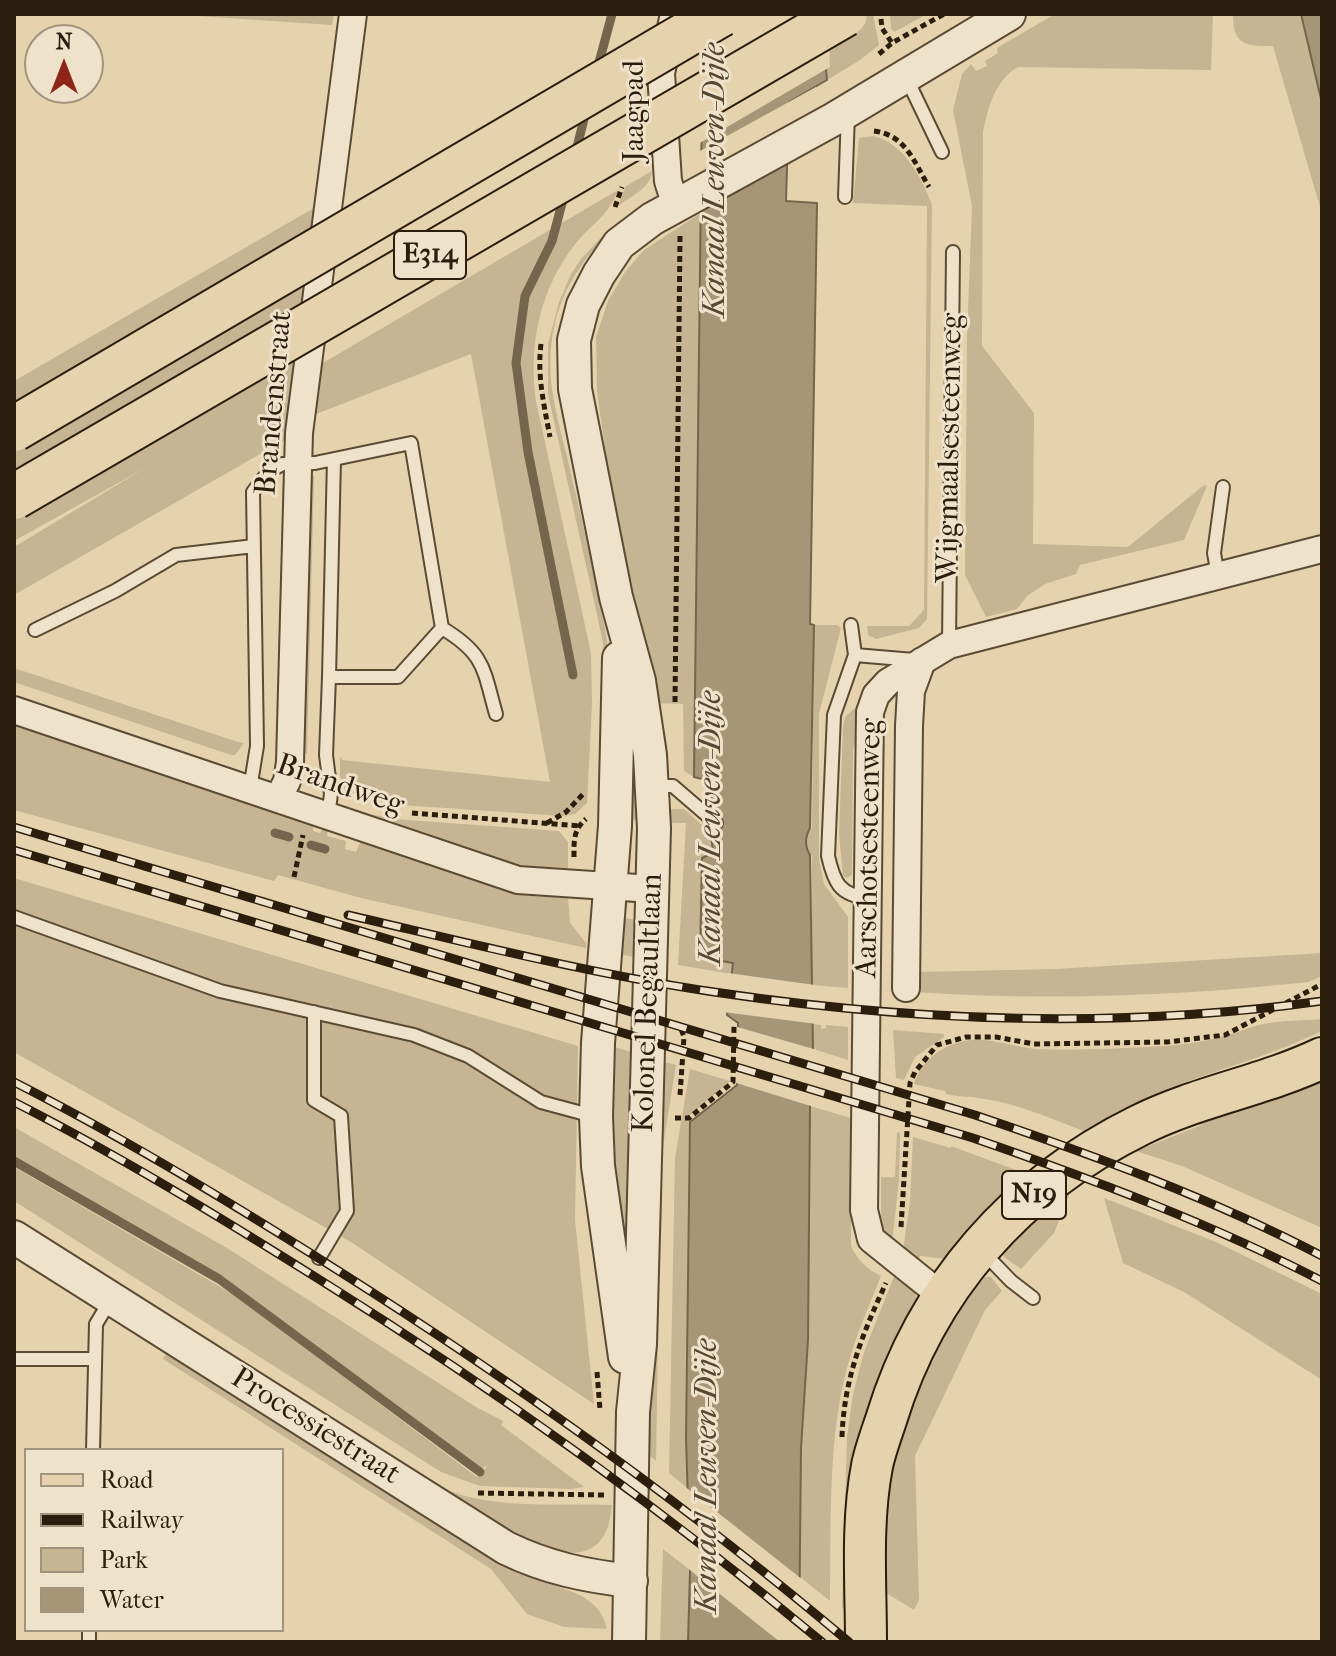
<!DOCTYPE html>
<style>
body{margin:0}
#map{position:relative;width:1336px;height:1656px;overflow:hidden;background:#e6d3ad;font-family:"IM FELL French Canon",serif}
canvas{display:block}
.frame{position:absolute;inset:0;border:16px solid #2b1e0d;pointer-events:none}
.legend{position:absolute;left:24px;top:1448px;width:260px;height:184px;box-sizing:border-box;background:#efe2ca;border:2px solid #a1947e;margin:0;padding:10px 14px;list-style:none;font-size:24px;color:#2b1e0d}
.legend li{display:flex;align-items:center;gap:16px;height:40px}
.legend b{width:40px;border:2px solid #a1947e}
.north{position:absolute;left:24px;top:24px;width:80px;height:80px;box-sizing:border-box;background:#efe2ca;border:2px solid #a1947e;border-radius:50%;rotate:0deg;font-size:22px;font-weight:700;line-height:32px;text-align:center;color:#2b1e0d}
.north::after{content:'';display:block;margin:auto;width:28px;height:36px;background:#8f2418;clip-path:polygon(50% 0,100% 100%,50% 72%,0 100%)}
</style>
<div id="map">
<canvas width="1336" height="1656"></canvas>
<div class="frame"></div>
<ul class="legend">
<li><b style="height:10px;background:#e6d3ad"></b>Road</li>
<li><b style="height:10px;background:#2b1e0d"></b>Railway</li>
<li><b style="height:22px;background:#c6b492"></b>Park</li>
<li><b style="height:22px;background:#a69577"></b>Water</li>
</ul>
<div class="north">N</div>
</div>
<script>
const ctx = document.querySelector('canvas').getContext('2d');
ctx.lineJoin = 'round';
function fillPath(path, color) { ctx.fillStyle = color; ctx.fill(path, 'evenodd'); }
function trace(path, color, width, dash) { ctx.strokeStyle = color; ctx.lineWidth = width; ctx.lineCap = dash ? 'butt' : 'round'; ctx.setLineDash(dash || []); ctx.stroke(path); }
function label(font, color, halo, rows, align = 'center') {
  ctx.font = font + ' "IM FELL French Canon",serif'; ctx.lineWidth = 6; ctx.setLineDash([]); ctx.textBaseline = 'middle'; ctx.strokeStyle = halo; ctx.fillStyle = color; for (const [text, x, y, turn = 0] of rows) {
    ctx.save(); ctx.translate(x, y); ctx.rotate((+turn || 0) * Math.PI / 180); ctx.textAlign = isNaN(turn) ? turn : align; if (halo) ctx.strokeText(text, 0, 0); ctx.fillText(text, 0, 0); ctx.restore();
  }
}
fillPath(new Path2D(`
 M168 14H334L332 25Z
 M868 14 873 15 879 45 860 60 827 80 825 38Z
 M890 14H927L894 32 891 28Z
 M1055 14H1213L1211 70 1018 67C995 80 988 108 983 132L982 346 1034 413 1033 544 1128 547 1204 485 1207 486 1184 540 1080 565 1076 574 1045 584 1027 596 1017 609 986 617 965 575 967 338 972 206 953 110 962 74 971 64 976 71 987 66 985 61 998 53 997 48Z
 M1233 14H1301L1322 102V214L1273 46C1246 46 1233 46 1233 14Z
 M873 136C903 142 922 178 932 205L927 619 919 628 876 639 868 635 867 626H909L924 610 927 206 853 203 859 138Z
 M652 171C651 188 631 196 618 206L626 186Z
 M618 190C608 217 594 221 576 243 540 288 528 345 536 401L591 653 592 704 587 803 575 814 562 816 387 804 345 791 340 776V757L342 760 550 782 471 354 316 414V367Z
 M649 200 652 201C583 246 542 303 552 389 556 419 566 449 572 478 585 530 595 582 606 634L608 652 606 682 603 642 548 394V344L559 302 571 274 581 259 608 230Z
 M321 204 306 377 290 386 288 438 14 595V547L145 468 14 541V381Z
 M701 213 694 777 684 771 683 704 651 703 611 490 597 392 596 337 608 301 625 272 644 250Z
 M286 473 280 752 276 749 283 475Z
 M312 475 314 476 307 754 303 753 307 479Z
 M814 625H837L841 628 819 714V859L824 884 848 917V988L811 985 812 856 806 849 807 834 812 828Z
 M14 668 238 742 244 743 235 755H231L14 682Z
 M629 688 645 819 626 820Z
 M856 707 859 708 861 721 853 749 852 875 847 878 843 876 839 834 843 727 845 717Z
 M14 723 314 825 313 831 320 833 323 828 328 830 327 836 346 841 345 849 356 852 361 840 504 889 533 896 568 898 570 923 586 943V948L361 898 278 875 274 881 14 810Z
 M664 809H684L713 835 701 957 733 963 732 974 678 965 686 823H665Z
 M370 814 394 819 559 831 568 842V868L532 867 512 863Z
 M14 878 578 1046 575 1220 594 1404 351 1242 14 1052Z
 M621 918 642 920 641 958 617 954Z
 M1322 953V976L1308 982C1178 996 1046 1001 915 992V972L1056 969Z
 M1322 1019V1031C1266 1058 1206 1072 1149 1097 1126 1107 1105 1119 1083 1131 1051 1118 1013 1102 978 1098 967 1096 957 1097 946 1094L945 1091 914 1084C920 1064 937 1049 957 1043 984 1034 1009 1047 1036 1049 1078 1051 1123 1048 1165 1046 1197 1044 1225 1037 1255 1026 1275 1020 1301 1021 1322 1019Z
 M813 1024 821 1025V1029L826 1028V1025L848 1027V1060L813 1049Z
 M893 1030 944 1034V1037L915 1057 904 1080 896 1078Z
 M608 1045 638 1054 632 1290 613 1204Z
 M657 1060 676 1065 661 1158 656 1461 649 1455Z
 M690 1069 730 1081 689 1116 690 1121 705 1110 689 1219 687 1488 669 1473 675 1158Z
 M1322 1075V1228L1182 1166 1136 1151 1199 1126 1212 1117Z
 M810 1106 851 1118V1246C858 1261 867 1269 881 1276 867 1311 852 1344 844 1380 828 1450 831 1530 830 1601L799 1576 801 1448 808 1340Z
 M14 1127 227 1248 476 1407 503 1421 501 1425 584 1487 570 1489 480 1486 441 1472 14 1201V1167L236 1296 477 1477 487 1467 485 1466 482 1470 248 1298 198 1265 14 1159Z
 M897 1132 900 1133 899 1180 892 1243 881 1228V1177H895Z
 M913 1137 951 1148V1146L1016 1170 1012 1174 1023 1177 945 1259 920 1256 919 1259 903 1251 910 1201Z
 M1061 1190 1070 1193 1054 1233 1021 1269 1004 1257 1003 1250Z
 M1104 1198 1216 1242 1322 1294V1380L1184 1292 1123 1263Z
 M895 1274 915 1292 917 1301 876 1388 850 1614 842 1607 847 1437 853 1394 864 1352Z
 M978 1277H991L1002 1291 985 1310 915 1456 919 1600 914 1610 883 1591 882 1535 895 1447 934 1342Z
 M167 1352 492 1558C505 1565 518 1572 532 1578 562 1590 599 1592 607 1629L564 1627 527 1614 491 1569 163 1359Z
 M440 1487C489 1510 558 1503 612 1505 604 1610 481 1512 440 1487Z
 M663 1549 690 1570 688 1642H660Z`), '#c6b492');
const water = new Path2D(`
 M703 14 824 47 827 80 789 102 786 201 817 203 810 624 814 625 810 828C805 837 805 847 810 855L813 1049 810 1106 808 1340 801 1448 799 1642H688L690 1571 686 1437 690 1122 737 1085 738 1023 727 1015 733 963 700 957 702 858 713 853 711 833 721 815 712 807 710 781 694 777Z
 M1301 14H1322V102L1321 99Z`);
fillPath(water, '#a69577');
trace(water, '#75654d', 2);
fillPath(new Path2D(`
 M699 14H828L830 67 698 144Z
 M816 87 817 90 793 104 791 159 697 206 698 152Z
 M728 973 815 985 817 1024 723 1012Z
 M734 1026 817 1050 814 1107 733 1082Z
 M683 1485 803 1580V1642H780L686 1567Z`), '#e6d3ad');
trace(new Path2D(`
 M597 70 612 14
 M575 155 586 111
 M565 192 552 241 525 296 516 363 528 452 573 675
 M275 833 289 837
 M311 845 325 849
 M14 1161 219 1279 480 1472`), '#75654d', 9);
const service = new Path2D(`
 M905 75 942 152
 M845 197 848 113
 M1218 576 1214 553 1223 487
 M851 625 855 655
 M35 630 115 591 176 555 254 546
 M949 645 953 252
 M329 677 334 459
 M655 786H673L716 823
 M250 789 257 746 253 492 269 471 283 464 315 463 411 443 442 628C485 654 483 668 496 714
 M328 816 331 794 326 755 329 677H398L442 628
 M868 898C839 895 834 882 828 856L834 715 855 655 914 660
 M14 917 220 991 414 1035 468 1056 541 1102 593 1116
 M314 1012V1100L341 1116 347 1211 319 1258
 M983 1252 1011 1281 1033 1298
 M14 1359H95
 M93 1450 96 1324 110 1301
 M89 1642V1630`);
const minor = new Path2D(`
 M674 14 661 73 668 181 676 206
 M14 710 518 880 652 889
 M278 799 287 781 290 762 299 433 353 14
 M906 988 909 726 911 691 922 661
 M942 1296 871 1239 864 1210 870 712 876 695 888 682 949 645 1322 549`);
const tertiary = new Path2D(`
 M619 658 615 826 598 1043 596 1117 598 1166 625 1357
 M14 1237 506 1548C547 1568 586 1576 631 1581
 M629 1642 633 1412 640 1344 654 828 650 755 639 681 616 597 575 389 574 340 583 305 599 274 619 244 652 219 834 119 1009 14`);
const primary = new Path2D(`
 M866 1642C866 1584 861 1524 872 1466 875 1451 881 1435 886 1420 926 1288 1016 1186 1140 1125 1198 1096 1263 1086 1322 1058`);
trace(service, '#5a4b35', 16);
trace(minor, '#5a4b35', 30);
trace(tertiary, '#5a4b35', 36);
trace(primary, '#2b1e0d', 44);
trace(new Path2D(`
 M881 19 882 28 892 43
 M879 54 892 43 944 14
 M874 131C906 135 914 162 929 187
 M615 207 622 187
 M541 344C537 376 544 405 550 437
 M675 702 680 236
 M412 813 581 826
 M547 823 566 812 585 792
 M574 857C574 841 573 830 586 819
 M294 877 303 835
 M680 1095 684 1037 680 1026
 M675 1118H689L733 1082 734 1026
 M901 1227 910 1083 915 1072 937 1045 966 1037H996L1034 1044 1167 1042 1225 1035 1322 984
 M597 1372 600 1410
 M842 1437C844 1379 862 1335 886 1283
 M478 1493 604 1495`), '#2b1e0d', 5, [6, 4]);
trace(service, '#efe2ca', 12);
trace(minor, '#efe2ca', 26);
trace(tertiary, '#efe2ca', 32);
trace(primary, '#e6d3ad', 40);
const rail = new Path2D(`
 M14 827 975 1115C1093 1155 1211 1198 1322 1256
 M14 850 973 1138C1092 1179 1210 1223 1322 1281
 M348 915C469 943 591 974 714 992 915 1022 1121 1029 1322 1001
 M14 1082C124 1138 230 1202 334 1268 513 1381 687 1505 849 1642
 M14 1102C118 1155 218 1216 317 1278 493 1388 663 1509 822 1642`);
trace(rail, '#2b1e0d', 9);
trace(rail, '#efe2ca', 6, [18]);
const motorwayBridge = new Path2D(`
 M14 429 721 14
 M14 497 845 14`);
trace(motorwayBridge, '#2b1e0d', 48, []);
trace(motorwayBridge, '#e6d3ad', 44);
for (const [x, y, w] of [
 [430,255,72],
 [1034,1195,64]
]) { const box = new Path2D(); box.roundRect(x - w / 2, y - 24, w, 48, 6); ctx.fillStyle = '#efe2ca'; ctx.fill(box); trace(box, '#2b1e0d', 2); }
label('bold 28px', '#2b1e0d', null, [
 ["E314",430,255],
 ["N19",1034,1195]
]);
label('30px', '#2b1e0d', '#efe2ca', [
 ["Jaagpad",636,111,-90],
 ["Brandenstraat",275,403,-85],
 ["Wijgmaalsesteenweg",951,448,-89],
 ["Brandweg",340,786,19],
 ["Aarschotsesteenweg",870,848,-89],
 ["Kolonel Begaultlaan",649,1003,-88],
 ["Processiestraat",315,1427,32]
]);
label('italic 32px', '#564832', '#efe2ca', [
 ["Kanaal Leuven-Dijle",716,180,-90],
 ["Kanaal Leuven-Dijle",712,828,-90],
 ["Kanaal Leuven-Dijle",708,1476,-90]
]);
</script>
